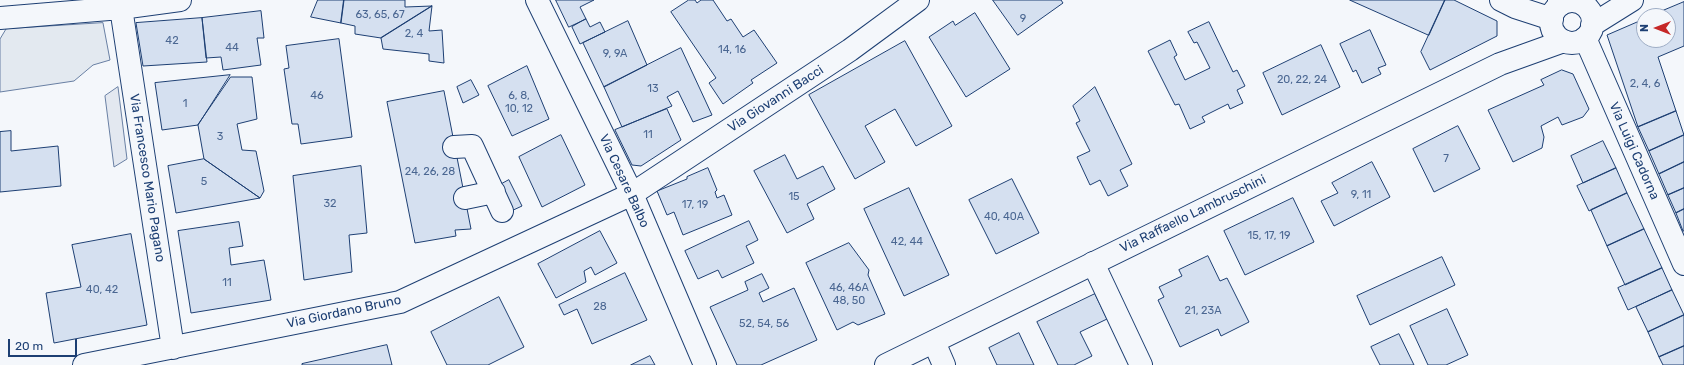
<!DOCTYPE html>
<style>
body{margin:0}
#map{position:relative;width:1684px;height:365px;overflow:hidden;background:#f4f7fb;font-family:Rubik,sans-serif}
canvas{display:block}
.north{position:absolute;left:1636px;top:8px;width:40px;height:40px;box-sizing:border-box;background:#f4f7fb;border:1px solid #9eadc5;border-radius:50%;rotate:270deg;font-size:11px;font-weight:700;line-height:16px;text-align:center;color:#1d3f73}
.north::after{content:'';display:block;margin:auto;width:14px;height:18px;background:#c62828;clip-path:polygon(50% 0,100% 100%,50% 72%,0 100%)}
.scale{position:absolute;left:8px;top:339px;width:69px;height:18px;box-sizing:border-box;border:2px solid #1d3f73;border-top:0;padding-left:5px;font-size:12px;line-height:14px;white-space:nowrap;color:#1d3f73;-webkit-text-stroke:3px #f4f7fb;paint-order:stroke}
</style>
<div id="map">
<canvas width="1684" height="365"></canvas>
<div class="north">N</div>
<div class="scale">20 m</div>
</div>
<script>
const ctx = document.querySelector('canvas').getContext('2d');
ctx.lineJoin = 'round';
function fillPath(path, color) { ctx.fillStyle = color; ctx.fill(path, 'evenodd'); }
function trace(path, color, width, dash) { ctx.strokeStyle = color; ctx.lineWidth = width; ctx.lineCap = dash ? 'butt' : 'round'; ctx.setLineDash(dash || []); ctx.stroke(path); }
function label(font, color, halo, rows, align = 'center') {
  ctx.font = font + ' Rubik,sans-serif'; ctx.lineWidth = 3; ctx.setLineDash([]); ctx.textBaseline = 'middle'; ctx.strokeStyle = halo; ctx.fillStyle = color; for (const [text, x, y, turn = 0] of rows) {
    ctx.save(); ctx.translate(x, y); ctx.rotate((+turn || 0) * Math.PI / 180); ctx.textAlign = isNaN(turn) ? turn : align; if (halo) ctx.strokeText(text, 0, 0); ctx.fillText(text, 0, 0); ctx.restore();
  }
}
const green = new Path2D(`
 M103 23 110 60 93 65 74 81 0 92V39L6 29Z`);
fillPath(green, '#e3e9f0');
trace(green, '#687fa3', 1);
const parking = new Path2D(`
 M118 87 127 159 114 167 105 96Z`);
fillPath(parking, '#e3e8f0');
trace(parking, '#687fa3', 1);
const building = new Path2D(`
 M318 0H344L341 23 311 17Z
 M344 0H405V7L432 6 381 38 355 34V26L341 23Z
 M556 0H594L580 7 586 19 569 27Z
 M689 0H695L697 3 701 0H713L727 21 731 19 743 37 754 30 777 63 751 80 753 83 723 104 709 83 716 78 671 12Z
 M993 0H1061L1063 3 1018 35Z
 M1350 0H1445L1429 35Z
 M1445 0H1454L1497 21V36L1430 70 1421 52Z
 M1684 2V46L1658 57 1676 111 1638 127 1607 35 1644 19V40H1668V16H1650Z
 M432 6 429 31 442 30 444 63 429 61V54L383 49 381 38Z
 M261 11 264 38H257L261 65 223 70 221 57 206 58 202 18Z
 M975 13 1010 69 966 97 929 37 953 21 955 25Z
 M202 18 207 62 143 66 136 23Z
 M586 19 590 27 600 22 605 32 580 44 572 27Z
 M628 21 647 65 604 87 583 43Z
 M1209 22 1233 72 1237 70 1245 86 1237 90 1243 103 1230 109 1228 104 1202 117 1205 122 1190 129 1179 104 1175 105 1148 51 1170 40 1177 55 1174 57 1185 80 1210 68 1197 42 1194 43 1188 32Z
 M1370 30 1386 65 1378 68 1381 74 1362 83 1356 70 1353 72 1340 44Z
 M339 39 352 137 301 144 298 124H292L284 69 289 68 286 46Z
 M905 41 952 126 916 146 895 109 865 126 885 162 855 179 809 95Z
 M1321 45 1340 87 1282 115 1263 73Z
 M681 48 712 115 693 122 678 91 667 97 672 106 622 127 604 87Z
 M527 66 549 119 512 136 488 86Z
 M1562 70 1573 74 1589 109 1583 117 1562 125 1558 117 1541 126 1544 137 1542 148 1513 162 1488 110 1544 85 1541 80Z
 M230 75 198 125 162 130 155 83Z
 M231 77H252L257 119 237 124 242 150 256 151 264 191 260 198 204 159 198 125Z
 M471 80 479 95 463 103 457 87Z
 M1095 87 1132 164 1120 170 1128 186 1108 196 1100 180 1090 185 1077 157 1090 151 1076 123 1080 121 1073 106Z
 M444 91 471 229 455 230 456 236 415 243 387 102Z
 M667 109 681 140 641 166 632 165 615 130Z
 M1676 111 1684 135 1649 151 1638 127Z
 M1458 126 1480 169 1434 192 1413 149Z
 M11 131V151L58 146 61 186 0 192V132Z
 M561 135 585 185 542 207 519 157Z
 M1684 135V162L1659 174 1649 151Z
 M1603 141 1616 168 1583 183 1571 156Z
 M785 155 797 179 823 166 835 189 807 204 814 219 787 233 754 171Z
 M204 159 260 198 176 213 168 166Z
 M1372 162 1390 197 1334 226 1321 201 1338 193 1332 183Z
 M1684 162V188L1668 195 1659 174Z
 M361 166 367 233 349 235 352 272 304 280 293 176Z
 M708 168 717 190 715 192 717 198 724 195 732 215 683 235 674 212 667 215 657 191 687 179V177Z
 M1616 168 1627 193 1589 211 1577 186Z
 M1012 179 1039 233 996 254 969 200Z
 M509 180 522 206 509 212 498 186Z
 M909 188 949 275 904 296 864 209Z
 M1684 188V209L1676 213 1668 195Z
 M1627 193 1644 229 1607 246 1591 210Z
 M1293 198 1314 242 1245 275 1224 231Z
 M1684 209V231H1683L1676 213Z
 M749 221 758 240 746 246 754 263 722 278 718 270 698 279 685 251Z
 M239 222 243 246 229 248 231 265 264 260 271 300 191 313 178 231Z
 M1644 229 1662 268 1625 285 1607 246Z
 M600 231 617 263 595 275 591 267 584 271 586 282 556 298 538 264Z
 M131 234 147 325 54 343 46 293 81 287 72 245Z
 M849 243 869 270 868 275 885 314 858 325 853 322 837 330 806 263Z
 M1208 256 1220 281 1227 278 1249 322 1221 336 1218 329 1180 347 1158 300 1164 297 1159 287 1182 276 1179 270Z
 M1442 257 1455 285 1370 325 1357 296Z
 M1662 268 1672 290 1628 310 1618 288Z
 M625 273 647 320 592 344 577 309 564 315 559 305Z
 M762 274 769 288 759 293 763 302 794 288 817 340 761 365H737L710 307 748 290 745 282Z
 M1672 290 1684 315 1648 332 1636 307Z
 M1095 294 1107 319 1080 332 1092 356 1074 365H1058L1037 322Z
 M499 297 524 347 488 365H447L431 332Z
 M1447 309 1468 355 1446 365H1428L1410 326Z
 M1684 315V346L1659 357 1648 332Z
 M1019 333 1034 365H997L989 348Z
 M1399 334 1414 365H1380L1371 347Z
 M387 345 392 365H302V364Z
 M1684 346V365H1663L1659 357Z
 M650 356 655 365H631Z`);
fillPath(building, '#d5e0f0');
trace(building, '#1d3f73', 1);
const minor = new Path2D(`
 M537 0 632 194 705 365
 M1501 0 1515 7 1552 19
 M1559 0 1561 4
 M121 8 173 348
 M0 18 121 8 180 0
 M1585 38 1684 264
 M454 147 472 146 502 211
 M465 198 494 192
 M1093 263 1141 365
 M934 342 944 365
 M84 365 400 302 632 194 850 50 918 0`);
const major = new Path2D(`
 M1551 22a21 21 0 1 1 42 0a21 21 0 1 1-42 0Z
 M1592 25 1632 0
 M886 365 1500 64 1564 41`);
trace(minor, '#1d3f73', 24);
trace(major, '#1d3f73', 24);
trace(minor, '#f4f7fb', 22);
trace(major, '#f4f7fb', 22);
label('11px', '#4b6792', null, [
 ["63, 65, 67",380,15],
 ["9",1023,19],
 ["2, 4",414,34],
 ["42",172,41],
 ["44",232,48],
 ["14, 16",732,50],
 ["9, 9A",615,54],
 ["20, 22, 24",1302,80],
 ["2, 4, 6",1645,84],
 ["13",653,89],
 ["46",317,96],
 ["6, 8,",519,96],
 ["10, 12",519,109],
 ["1",185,104],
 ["11",648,135],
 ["3",220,137],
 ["7",1446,159],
 ["24, 26, 28",430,172],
 ["5",204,182],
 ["9, 11",1361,195],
 ["15",794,197],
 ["32",330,204],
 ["17, 19",695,205],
 ["40, 40A",1004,217],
 ["15, 17, 19",1269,236],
 ["42, 44",907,242],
 ["11",227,283],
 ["46, 46A",849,288],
 ["48, 50",849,301],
 ["40, 42",102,290],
 ["28",600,307],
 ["21, 23A",1203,311],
 ["52, 54, 56",764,324]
]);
label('13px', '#1d3f73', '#f4f7fb', [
 ["Via Giovanni Bacci",776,99,-33],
 ["Via Luigi Cadorna",1634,151,66],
 ["Via Francesco Mario Pagano",147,178,81],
 ["Via Cesare Balbo",624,181,65],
 ["Via Raffaello Lambruschini",1193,214,-26],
 ["Via Giordano Bruno",344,312,-12]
]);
</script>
